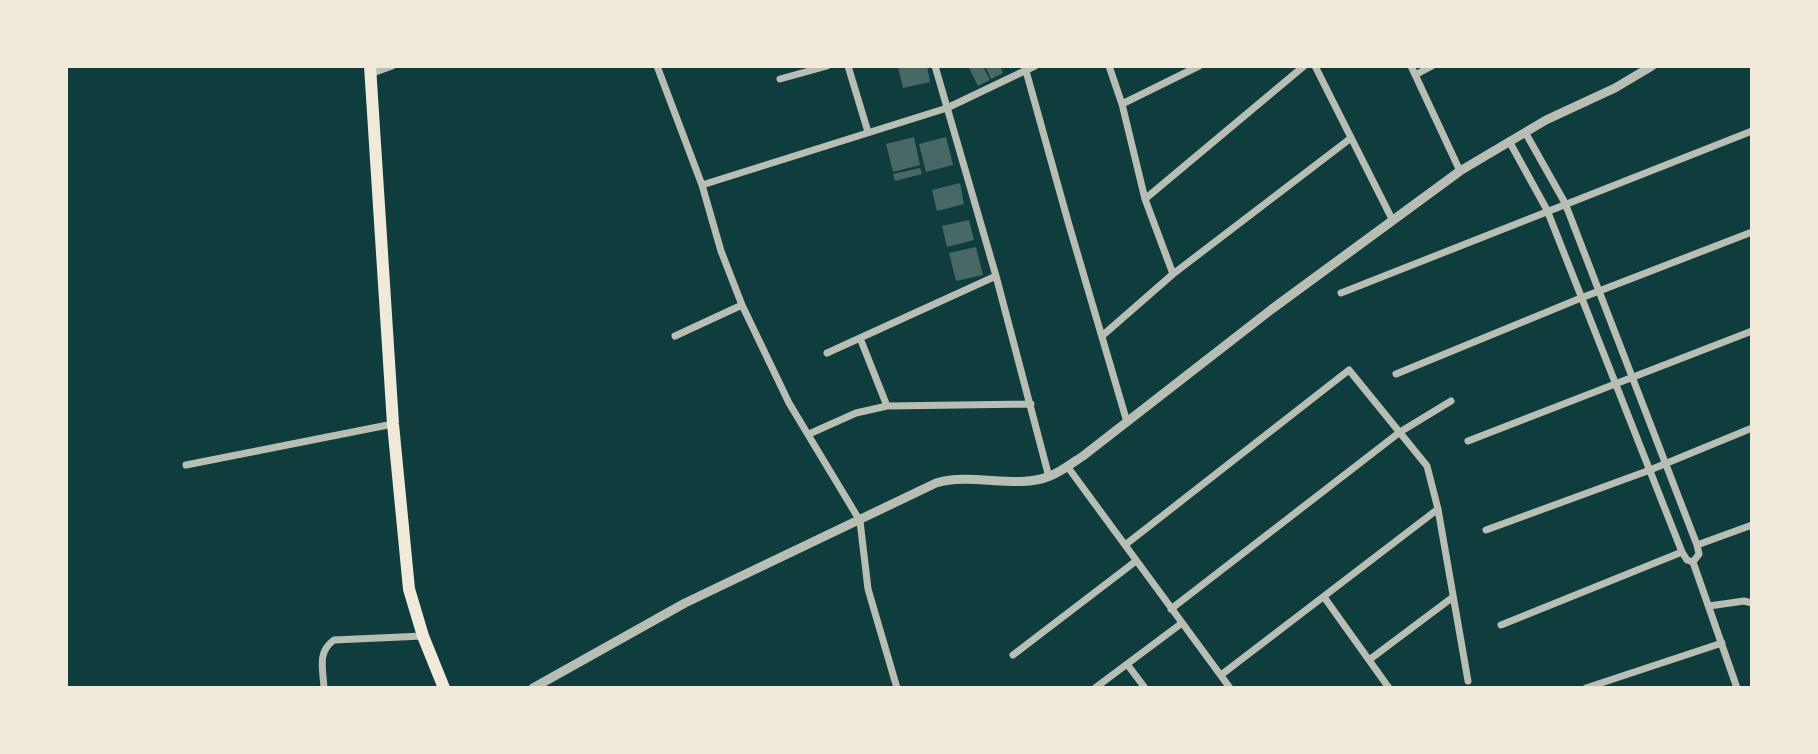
<!DOCTYPE html>
<style>
body{margin:0}
#map{position:relative;width:1818px;height:754px;overflow:hidden;background:#0f3d3e;font-family:"Golos Text",sans-serif}
canvas{display:block}
.frame{position:absolute;inset:0;border:68px solid #f1e9da;pointer-events:none}
</style>
<div id="map">
<canvas width="1818" height="754"></canvas>
<div class="frame"></div>
</div>
<script>
const ctx = document.querySelector('canvas').getContext('2d');
ctx.lineJoin = 'round';
function fillPath(path, color) { ctx.fillStyle = color; ctx.fill(path, 'evenodd'); }
function trace(path, color, width, dash) { ctx.strokeStyle = color; ctx.lineWidth = width; ctx.lineCap = dash ? 'butt' : 'round'; ctx.setLineDash(dash || []); ctx.stroke(path); }
fillPath(new Path2D(`
 M927 66 930 82 903 88 898 67Z
 M968 66H983L990 80 978 86Z
 M985 66H1000L1003 73 991 79Z
 M914 137 920 165 893 172 886 144Z
 M946 137 953 165 926 172 919 144Z
 M920 168 922 174 895 181 893 174Z
 M960 183 964 204 937 211 932 190Z
 M969 220 974 240 947 247 942 226Z
 M976 247 983 275 956 281 949 253Z`), '#486865');
trace(new Path2D(`
 M657 66 702 185 721 251 742 305 789 403 860 521 868 589 897 688
 M848 66 868 132
 M935 66 996 276 1049 477
 M1109 66 1122 104 1145 199 1173 274
 M1315 66 1393 221
 M1411 66 1460 171
 M1026 71 1069 225 1127 422
 M370 74 392 66
 M1415 75 1432 66
 M780 79 827 66
 M1122 104 1199 66
 M1509 141 1547 210 1682 552 1687 560 1693 562 1699 554 1697 545 1565 203 1525 132
 M702 185 947 108 1035 66
 M1145 199 1304 66
 M1341 293 1752 131
 M675 336 742 305
 M1102 336 1173 274 1351 138
 M860 338 887 406
 M827 353 996 276
 M1396 374 1581 298 1752 232
 M809 434 856 413 887 406 1031 404
 M1468 441 1752 331
 M186 465 393 424
 M1067 466 1230 688
 M1486 530 1650 470 1752 428
 M1125 545 1349 370 1427 466 1438 509 1468 681
 M1697 545 1752 525
 M1693 562 1737 688
 M1324 597 1389 688
 M1709 606 1744 601 1752 603
 M1171 609 1400 432 1451 401
 M1501 625 1682 552
 M1013 655 1136 561
 M1369 660 1453 597
 M1127 664 1145 688
 M1221 675 1438 509
 M324 688C323 669 317 652 334 640L423 636
 M1095 688 1182 623
 M1586 688 1722 643`), '#b8beb3', 7);
trace(new Path2D(`
 M533 688 685 603 936 483C973 472 1017 490 1050 476 1061 472 1072 463 1083 456L1272 309 1460 171 1546 120 1615 88 1652 66`), '#b8beb3', 9);
trace(new Path2D(`
 M370 66 393 424 409 589 423 636 444 688`), '#f1e9da', 12);
</script>
